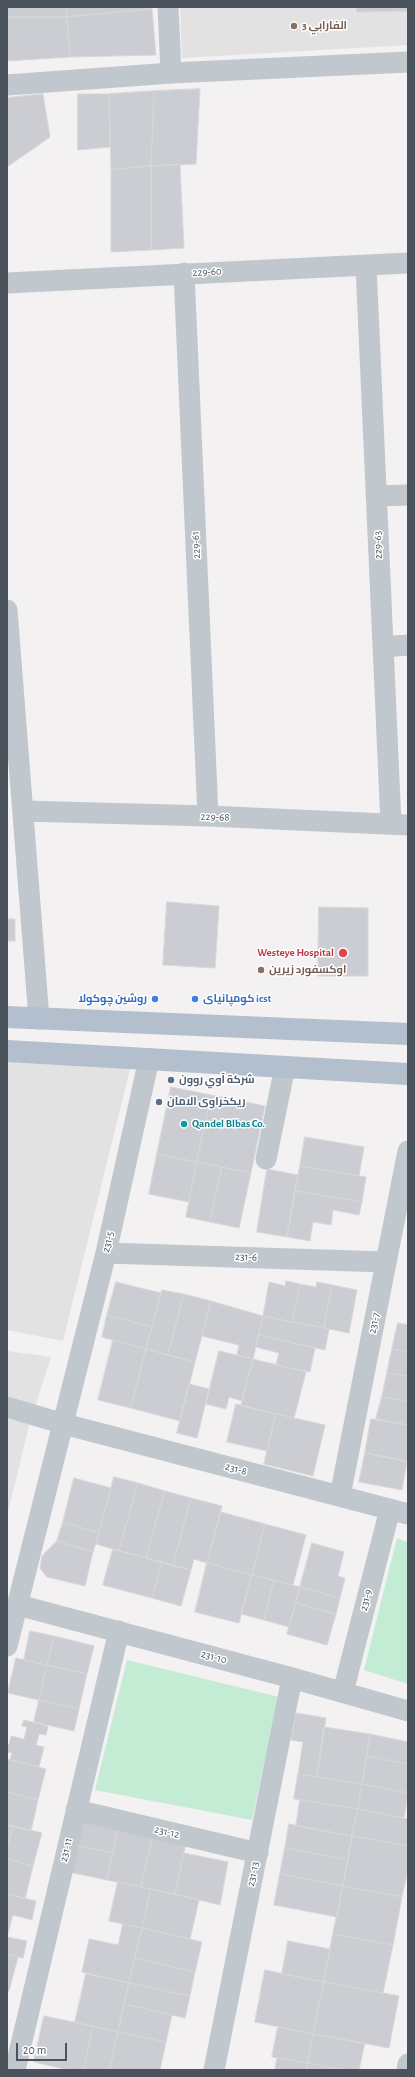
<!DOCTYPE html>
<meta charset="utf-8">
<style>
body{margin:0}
#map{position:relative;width:415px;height:2077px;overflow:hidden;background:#f3f1f1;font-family:"Alegreya Sans",sans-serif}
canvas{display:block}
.frame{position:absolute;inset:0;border:8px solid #4a535c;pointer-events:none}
.scale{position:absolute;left:16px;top:2043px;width:51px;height:18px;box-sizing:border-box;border:2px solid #4a535c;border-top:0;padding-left:5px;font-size:12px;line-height:14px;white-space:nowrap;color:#4a535c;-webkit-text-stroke:3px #fff;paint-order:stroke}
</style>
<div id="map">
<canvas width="415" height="2077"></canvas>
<div class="frame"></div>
<div class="scale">20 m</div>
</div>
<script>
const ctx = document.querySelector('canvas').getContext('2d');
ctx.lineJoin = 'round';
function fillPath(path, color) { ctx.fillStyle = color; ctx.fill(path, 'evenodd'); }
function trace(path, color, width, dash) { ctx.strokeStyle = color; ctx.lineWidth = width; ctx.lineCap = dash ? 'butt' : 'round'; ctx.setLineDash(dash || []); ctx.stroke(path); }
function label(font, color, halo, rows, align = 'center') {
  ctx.font = font + ' "Alegreya Sans",Cairo,sans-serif'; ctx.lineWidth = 3; ctx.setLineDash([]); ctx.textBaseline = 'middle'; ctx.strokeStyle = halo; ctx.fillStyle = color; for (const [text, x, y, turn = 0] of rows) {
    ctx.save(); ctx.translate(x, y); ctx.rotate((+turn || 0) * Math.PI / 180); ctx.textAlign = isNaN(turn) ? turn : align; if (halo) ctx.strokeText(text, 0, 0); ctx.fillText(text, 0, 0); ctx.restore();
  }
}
fillPath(new Path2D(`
 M180 7H408V45L182 58Z
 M7 1060 132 1061 63 1341 7 1330Z
 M7 1351 51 1357 30 1422 7 1516Z`), '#e3e2e2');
fillPath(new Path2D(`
 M397 1538 408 1542V1684L364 1670Z
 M127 1660 279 1697 252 1820 95 1790Z`), '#c4ebd3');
const building = new Path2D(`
 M7 7H67V17H7Z
 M67 7H152V9L67 17Z
 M357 7H408V11L357 12Z
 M152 9 156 55 70 57 67 17Z
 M7 17H67L70 57 7 61Z
 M200 89 196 164 151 166 154 91Z
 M154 91 151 166 111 170 109 94Z
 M43 94 50 137 7 167V98Z
 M78 94H109L110 147 78 150Z
 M180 165 184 248 151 250V166Z
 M151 166V250L111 252V170Z
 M167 902 219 906 215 968 163 965Z
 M319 907 368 908V976H318Z
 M7 919H15V941H7Z
 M171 1087 211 1095 197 1162 157 1154Z
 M211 1095 265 1106 251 1173 197 1162Z
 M305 1137 364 1147 359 1176 300 1166Z
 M157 1154 197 1162 189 1202 149 1194Z
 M197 1162 222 1167 210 1222 186 1217Z
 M300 1166 366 1177 362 1202 295 1191Z
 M222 1167 251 1173 239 1228 210 1222Z
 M267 1169 298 1175 287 1237 257 1232Z
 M295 1191 362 1202 359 1215 333 1210 331 1225 313 1222 310 1241 287 1237Z
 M286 1281 300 1284 292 1322 263 1316 269 1282 285 1286Z
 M116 1282 161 1293 152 1327 107 1315Z
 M317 1282 332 1285 324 1328 292 1322 300 1284 316 1287Z
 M332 1285 357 1290 349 1333 324 1328Z
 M162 1290 184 1294 168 1355 146 1349Z
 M184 1294 211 1301 195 1362 168 1355Z
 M211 1301 263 1316 253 1359 237 1355 239 1345 202 1336Z
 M107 1315 152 1327 146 1349 102 1337Z
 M263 1316 329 1329 325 1350 259 1335Z
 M398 1323 408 1325V1352L392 1349Z
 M259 1335 315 1348 310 1372 276 1365 279 1353 256 1347Z
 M113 1340 146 1349 131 1408 98 1400Z
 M146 1349 195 1362 180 1421 131 1408Z
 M392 1349 408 1352V1376L387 1373Z
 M219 1351 253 1359 242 1401 229 1397 226 1409 206 1404Z
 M253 1359 306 1372 294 1418 241 1406Z
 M387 1373 408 1376V1402L382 1397Z
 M189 1384 209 1389 197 1438 177 1433Z
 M382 1397 408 1402V1425L376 1419Z
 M236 1404 276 1414 267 1451 227 1442Z
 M276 1414 325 1425 313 1476 264 1464Z
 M371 1419 408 1425V1462L365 1453Z
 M365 1453 407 1461 402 1490 359 1482Z
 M114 1477 138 1483 119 1551 96 1544Z
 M74 1478 111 1488 99 1533 63 1522Z
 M138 1483 165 1491 146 1558 119 1551Z
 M165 1491 191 1498 173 1566 146 1558Z
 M191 1498 222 1506 207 1563 194 1559 191 1570 173 1566Z
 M221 1512 265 1524 252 1575 207 1563Z
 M63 1522 99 1533 93 1552 57 1541Z
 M265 1524 306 1535 293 1585 252 1575Z
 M57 1541 93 1552 85 1586 47 1577 40 1568 42 1556Z
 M312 1543 344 1552 338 1576 345 1578 340 1598 300 1587Z
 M113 1549 162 1562 152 1598 103 1585Z
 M162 1562 191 1570 181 1606 152 1598Z
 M207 1563 252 1575 239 1623 195 1612Z
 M252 1575 274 1580 264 1620 241 1614Z
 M274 1580 300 1587 289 1627 264 1620Z
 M300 1587 340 1598 336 1614 296 1603Z
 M296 1603 336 1614 327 1645 287 1634Z
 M30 1631 54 1636 47 1665 24 1660Z
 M54 1636 94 1646 87 1674 47 1665Z
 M16 1658 47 1665 39 1700 8 1693Z
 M47 1665 87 1674 79 1709 39 1700Z
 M39 1700 79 1709 74 1731 34 1722Z
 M296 1713 326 1718 317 1777 298 1774 303 1742 291 1740Z
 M24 1720 48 1726 46 1735 39 1734 36 1745 44 1747 39 1767 10 1760 12 1753 7 1752V1744L9 1745 11 1736 24 1739 27 1727 22 1726Z
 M324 1727 370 1734 362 1784 317 1777Z
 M370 1734 408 1742V1764L367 1756Z
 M367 1756 408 1764V1793L362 1784Z
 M7 1759 46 1769 38 1800 7 1792Z
 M298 1774 362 1784 358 1809 294 1799Z
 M362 1784 408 1793 404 1818 358 1809Z
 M7 1792 38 1800 31 1831 7 1825Z
 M300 1800 358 1809 352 1836 296 1826Z
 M358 1809 408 1819V1846L352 1836Z
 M81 1820 118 1829 113 1853 75 1845Z
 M289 1824 352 1836 348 1860 285 1848Z
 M7 1825 13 1826 7 1849Z
 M13 1826 42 1833 33 1866 7 1859V1849Z
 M118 1829 153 1836 141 1887 107 1880Z
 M153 1836 186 1843 175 1894 141 1887Z
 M352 1836 408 1846V1869L402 1897 343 1886Z
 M75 1845 113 1853 107 1880 69 1872Z
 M285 1848 348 1860 343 1886 280 1874Z
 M184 1853 228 1862 220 1905 175 1894Z
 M7 1859 33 1866 25 1899 7 1894Z
 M280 1874 343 1886 337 1917 274 1905Z
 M118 1882 151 1889 142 1928 109 1921Z
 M343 1886 402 1897 393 1945 333 1934Z
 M151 1889 199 1900 190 1939 142 1928Z
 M7 1894 36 1901 32 1920 13 1915 7 1937 27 1941 23 1958 7 1954Z
 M123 1924 142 1928 129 1983 82 1972 89 1939 118 1945Z
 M142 1928 202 1942 195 1972 135 1958Z
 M333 1934 393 1945 383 1993 324 1982Z
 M288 1941 330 1949 324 1982 282 1974Z
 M7 1954 18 1957 9 1991H7Z
 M135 1958 195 1972 190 1996 129 1983Z
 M265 1970 324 1982 313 2034 255 2022Z
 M86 1974 129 1983 118 2032 75 2022Z
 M324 1982 399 1996 389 2048 313 2034Z
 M129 1983 190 1996 185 2018 124 2004Z
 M124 2004 172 2015 166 2042 118 2032Z
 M44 2016 93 2026 84 2070H68L34 2062Z
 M93 2026 118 2032 110 2070H84Z
 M278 2027 313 2034 308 2063 272 2057Z
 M118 2032 166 2042 160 2070H110Z
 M313 2034 365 2043 359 2070H344L308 2063Z
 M277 2058 308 2063 307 2070H275Z
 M308 2063 344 2070H307Z`);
fillPath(building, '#cbcdd2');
trace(building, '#d5d7db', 1);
trace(new Path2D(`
 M168 7 171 73
 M7 85 171 73 408 62
 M366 265 391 824
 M184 273 208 816
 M7 283 408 263
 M376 496 408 495
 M7 610 39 1019
 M383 647 408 645
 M23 811 208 816 408 825
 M266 1159 285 1067
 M106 1253 386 1262
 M7 1407 64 1424 408 1514
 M340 1496 408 1151
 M18 1605 292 1678 408 1711
 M7 1646 106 1253 149 1059
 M343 1692 390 1509
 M76 1810 258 1853
 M15 2070 119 1631
 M214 2070 292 1678
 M407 2070 408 2064`), '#c0c7cd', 21);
trace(new Path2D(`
 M7 1017 408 1034
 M7 1051 408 1074`), '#b3bfcc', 22);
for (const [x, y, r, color] of [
 [294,26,4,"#8d6e63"],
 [343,953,5,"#e0444e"],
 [261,970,4,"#8d6e63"],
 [155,999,4,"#3f7fe0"],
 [195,999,4,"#3f7fe0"],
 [171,1080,4,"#5c6f8a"],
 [159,1102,4,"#5c6f8a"],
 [184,1124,4,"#0f9aa8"]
]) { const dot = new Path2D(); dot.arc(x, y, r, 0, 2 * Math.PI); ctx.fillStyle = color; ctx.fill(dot); trace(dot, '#fff', 1.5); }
label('bold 11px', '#785e54', '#fff', [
 ["الفارابي 3",302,26],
 ["اوكسفورد زيرين",269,970]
], 'left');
label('11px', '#4a535c', '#fff', [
 ["229-60",207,272,-3],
 ["229-61",196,545,-93],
 ["229-63",378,545,-92],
 ["229-68",215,817,2],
 ["231-5",108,1242,-77],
 ["231-6",246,1257,2],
 ["231-7",374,1323,-79],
 ["231-8",236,1469,15],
 ["231-9",366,1600,-76],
 ["231-10",214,1657,15],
 ["231-12",167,1832,13],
 ["231-11",66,1850,-77],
 ["231-13",253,1874,-79]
]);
label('bold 11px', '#be3a42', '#fff', [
 ["Westeye Hospital",334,953]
], 'right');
label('bold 11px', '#366cbe', '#fff', [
 ["روشين چوكولا",147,999],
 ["كومپانياى icst",203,999,"left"]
], 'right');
label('bold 11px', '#4e5e75', '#fff', [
 ["شركة آوي روون",179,1080],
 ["ريكخراوى الامان",167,1102]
], 'left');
label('bold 11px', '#0d838f', '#fff', [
 ["Qandel Blbas Co.",192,1124]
], 'left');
</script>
